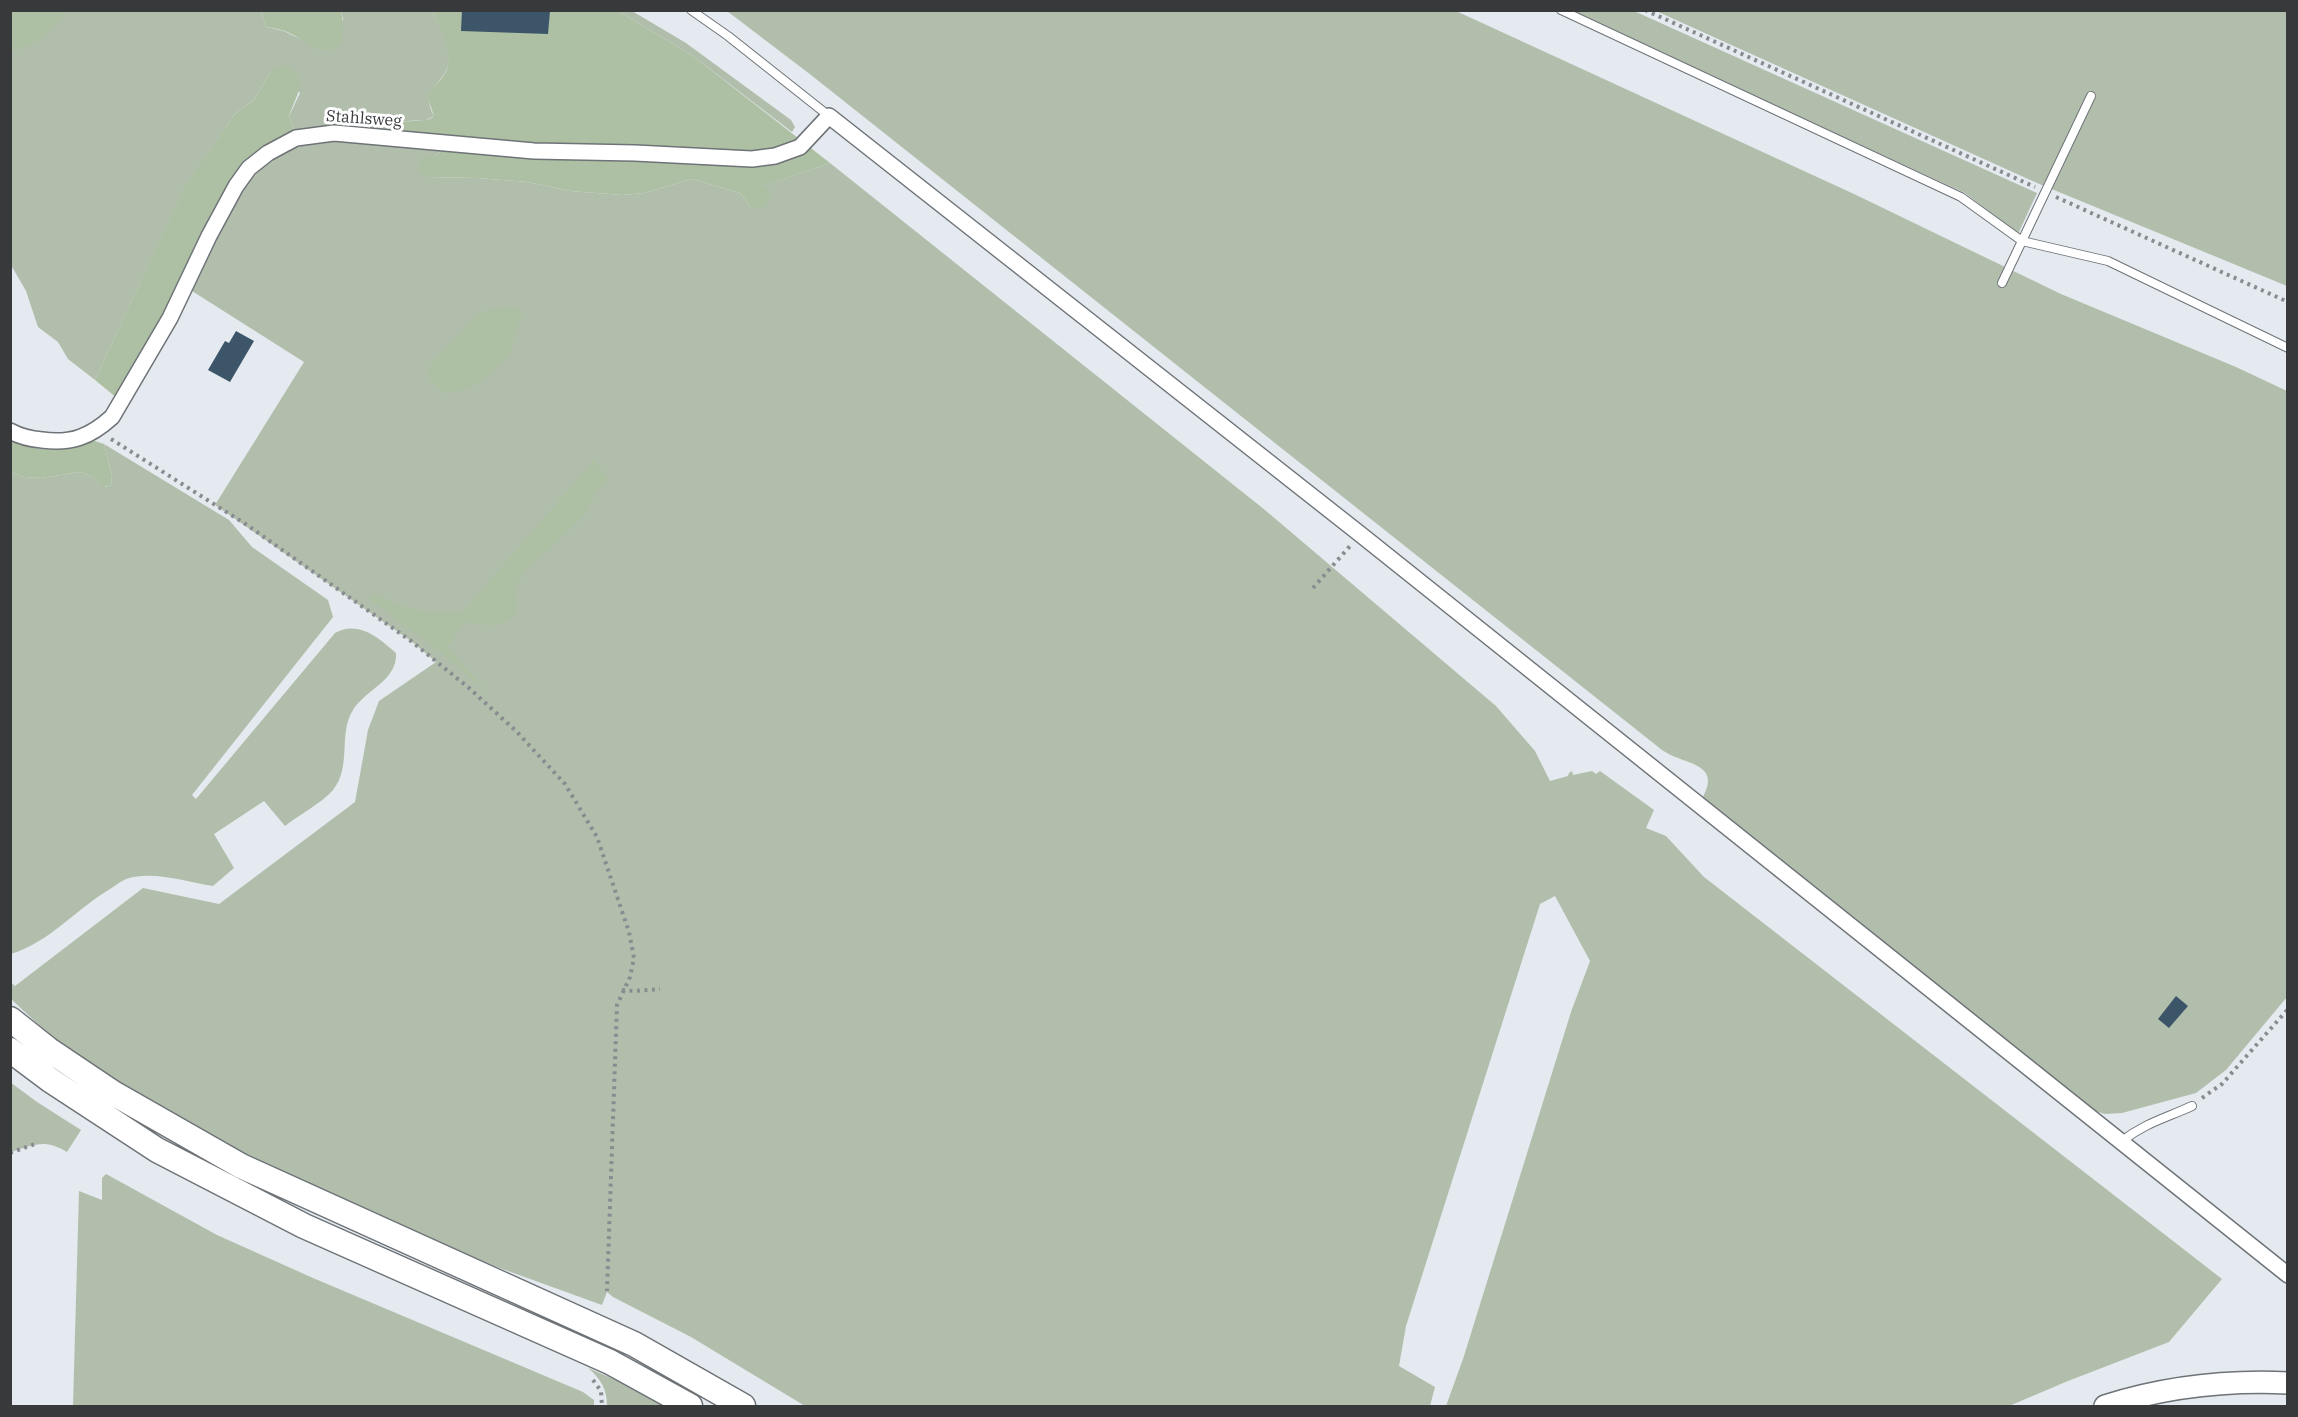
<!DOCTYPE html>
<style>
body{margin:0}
#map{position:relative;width:2298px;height:1417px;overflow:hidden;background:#e4eaef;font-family:"IBM Plex Serif",serif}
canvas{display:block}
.frame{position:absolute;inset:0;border:12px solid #37393b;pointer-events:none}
</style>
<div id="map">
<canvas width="2298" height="1417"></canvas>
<div class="frame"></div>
</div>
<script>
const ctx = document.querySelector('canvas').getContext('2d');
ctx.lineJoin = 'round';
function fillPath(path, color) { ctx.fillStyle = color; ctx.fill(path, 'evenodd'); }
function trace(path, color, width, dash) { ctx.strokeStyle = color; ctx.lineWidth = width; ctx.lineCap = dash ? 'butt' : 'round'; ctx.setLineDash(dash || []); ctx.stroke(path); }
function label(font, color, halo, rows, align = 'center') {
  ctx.font = font + ' "IBM Plex Serif",serif'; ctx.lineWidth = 6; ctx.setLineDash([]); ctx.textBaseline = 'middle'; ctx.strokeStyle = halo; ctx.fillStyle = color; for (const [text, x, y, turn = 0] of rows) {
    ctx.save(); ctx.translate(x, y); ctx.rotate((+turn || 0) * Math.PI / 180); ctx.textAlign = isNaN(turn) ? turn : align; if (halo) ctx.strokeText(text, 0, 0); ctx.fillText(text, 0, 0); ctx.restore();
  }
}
fillPath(new Path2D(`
 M11 11H261L266 27 284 31 320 49 343 20 341 11H432C440 25 452 49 448 65 444 83 419 90 434 116L424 121C413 119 391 122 382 130L340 127 294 131 289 116 300 93 271 71 254 100 235 114 185 187 95 380 68 359 58 342 38 327 26 291 11 265Z
 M618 11H632L686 43 791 120 795 127 792 132 693 56Z
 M727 11H1456L1854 194 2061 294 2236 367 2287 391V997L2226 1070 2196 1093 2122 1113 2105 1114 2092 1110 1703 797C1722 762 1683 765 1662 750L811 75Z
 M1570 11H1634L2037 193 2018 234 1965 193Z
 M1656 11H2287V286L2037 183Z
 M338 140 444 149 435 156 427 177 477 178 528 182 570 191 622 195 644 193 692 179 740 193 751 207 762 186 830 163 1265 510 1496 706 1535 751 1550 781 1568 776 1569 773 1572 771 1573 775 1592 771 1596 774 1600 771 1654 810 1646 828 1666 836 1704 877 2222 1279 2169 1342 2068 1381 2009 1406H1446L1463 1359 1571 1012 1590 961 1555 896 1540 904 1406 1326 1399 1366 1435 1387 1430 1406H805L691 1337 613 1297 607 1292 602 1305 497 1267 344 1203 273 1170 141 1097 57 1042 11 999 10 982 15 986 143 888 219 904 355 802 368 730 379 701 436 662 411 641 215 505 304 362 192 291C216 241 239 166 297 147 309 143 325 142 338 140Z
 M104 444 229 520 252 547 328 600 333 617 192 795 196 799 335 633C358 620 378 637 396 653 398 680 365 690 353 710 338 733 352 767 333 790 323 802 299 815 285 826L264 801 214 834 234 868 213 886C187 882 152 870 126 879 121 881 115 886 110 889 76 909 50 942 11 954V472L24 477 41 478 80 472 91 476 105 487 111 485 112 475Z
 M10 1082 37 1102 81 1130 67 1152C44 1138 34 1145 11 1152Z
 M106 1174 217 1235 313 1278 583 1392 594 1400V1406H73L79 1191 102 1200V1178Z
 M588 1368 637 1389 667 1406H607C607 1389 601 1379 588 1368Z`), '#b2beac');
fillPath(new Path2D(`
 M11 10H66V11C51 31 36 46 11 51Z
 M261 11H341C344 27 347 57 319 49 307 45 297 36 285 31 279 29 272 28 266 27Z
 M432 11H618L693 56 830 163 763 186 769 190 771 199 761 208 751 207 740 193 692 179 644 193 622 195 570 191 528 182 477 178 427 177 420 173 418 167 421 158 435 156 444 149 446 136 382 130C400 114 422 127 434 116L427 96C432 87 440 82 445 73 455 58 440 25 432 11Z
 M286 65C311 79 295 97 289 116L294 131 262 147 237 172 209 218 147 348 117 398 95 380 185 186 235 114 254 100 271 71Z
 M512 307 520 311 522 316 514 335 510 355 480 382 464 390 446 393C411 373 438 356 457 337 464 330 472 318 480 314 490 308 501 307 512 307Z
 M10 439C36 453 66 453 92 440L104 444 112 475 111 485 104 487 91 476 80 472 41 478 24 477 11 472Z
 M594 460 608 479 597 491 587 512 525 571 514 589C515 595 518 603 517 608 511 631 482 625 465 622L447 647 492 698 446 656 368 598 375 595C407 608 429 617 464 611Z`), '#aec0a3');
fillPath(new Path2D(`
 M462 10 550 11 548 34 461 31Z
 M236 331 254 341 230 382 208 370 225 341 229 343Z
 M2176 996 2188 1006 2169 1028 2158 1019Z`), '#3c5568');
const lane = new Path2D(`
 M691 10 728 36 829 116
 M1561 10 1961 197 2022 241 2108 261 2288 348
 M2002 283 2091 96
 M2122 1141C2145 1123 2166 1118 2192 1106`);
const street = new Path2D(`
 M10 431C21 437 30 439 42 440 71 444 90 437 112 417L170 318 209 236 236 186 249 168 268 153 296 138 334 133 534 151 635 153 752 159 775 156 800 147 829 116 1360 534 2288 1275`);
const secondary = new Path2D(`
 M2105 1406C2165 1387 2225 1380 2288 1383`);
const primary = new Path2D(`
 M10 1019 49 1050 113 1093 241 1166 634 1344 743 1406
 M10 1050 50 1080 157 1150 304 1226 610 1362 690 1406`);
trace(lane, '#6e7378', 10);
trace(street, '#6e7378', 18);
trace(secondary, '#6e7378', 24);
trace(primary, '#6e7378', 27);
trace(new Path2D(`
 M1645 10 2035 187
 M2056 197 2288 302
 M111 439 247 525 411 641 469 688 516 731 565 784 597 837 629 932 634 958 630 977 617 1005 607 1291
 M1313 588 1350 546
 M622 990 634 991 660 989
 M2202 1098 2222 1084 2288 1009
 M10 1153 38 1143
 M593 1380 601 1391 602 1406`), '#888c90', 4, [3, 4.5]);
trace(lane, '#fff', 8);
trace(street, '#fff', 15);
trace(secondary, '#fff', 21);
trace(primary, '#fff', 24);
label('16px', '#37393b', '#fff', [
 ["Stahlsweg",364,119,4]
]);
</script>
